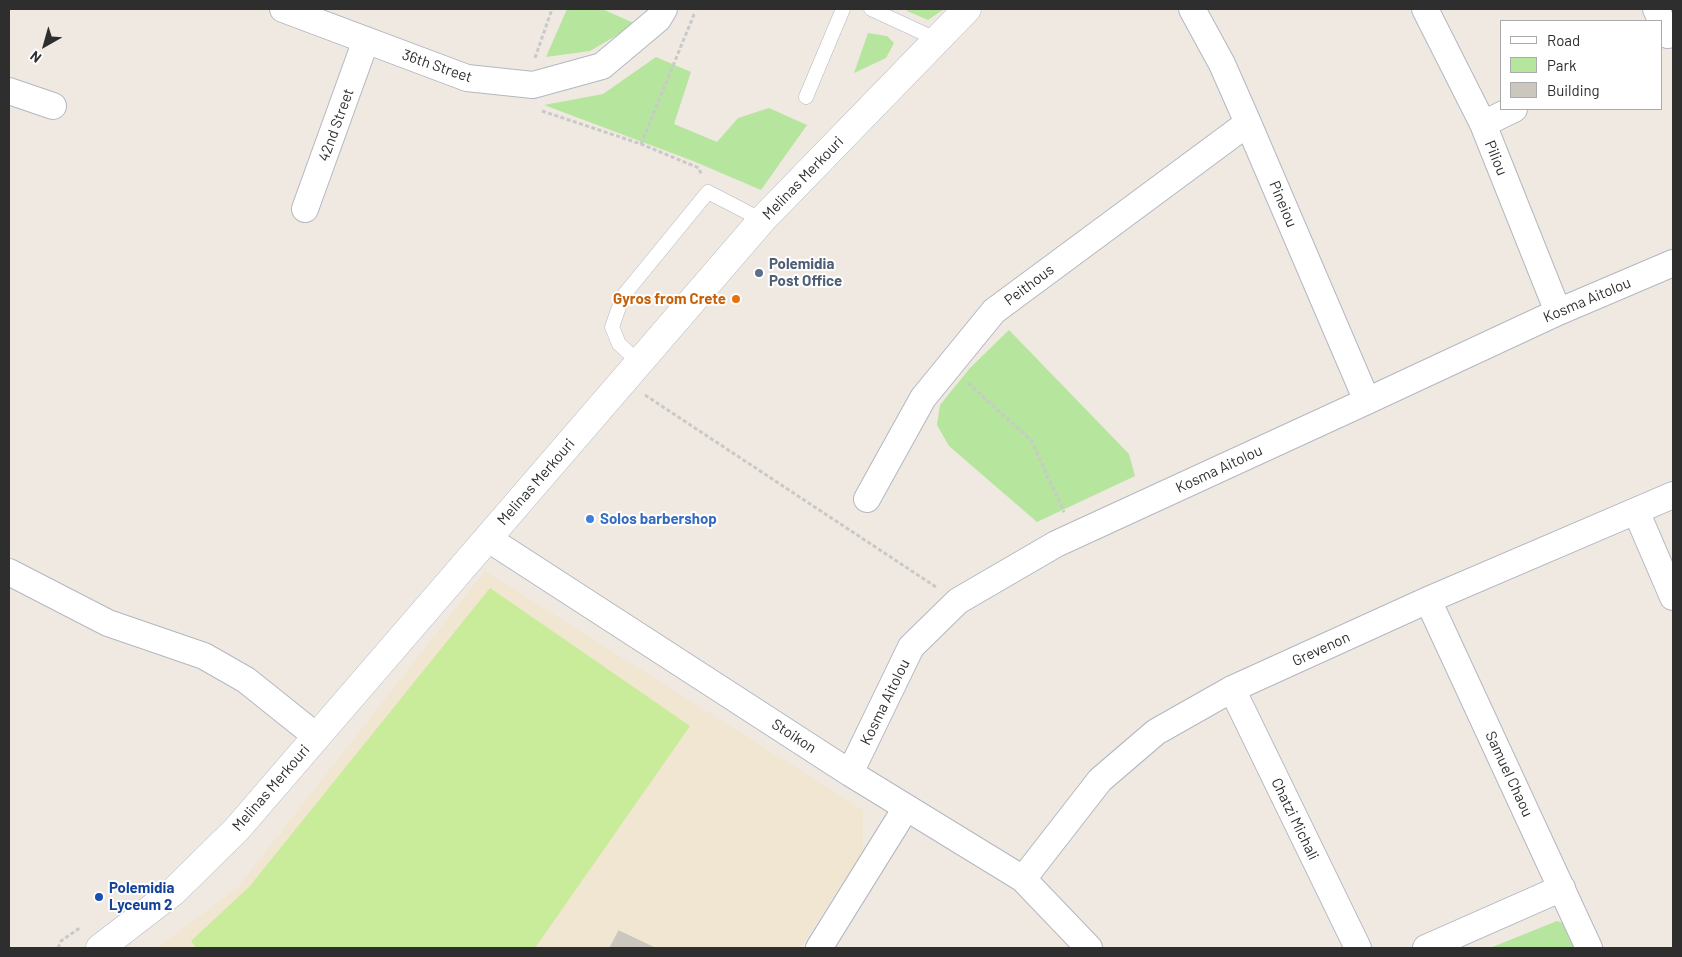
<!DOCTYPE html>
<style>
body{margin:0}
#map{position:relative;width:1682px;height:957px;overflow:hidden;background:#efe9e1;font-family:Barlow,sans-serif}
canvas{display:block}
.frame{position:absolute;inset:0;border:10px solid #2e2e2e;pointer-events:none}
.legend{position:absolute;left:1500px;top:20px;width:162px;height:90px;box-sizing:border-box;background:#fff;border:1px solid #ababab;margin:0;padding:6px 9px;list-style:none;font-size:15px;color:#2e2e2e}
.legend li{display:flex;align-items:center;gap:10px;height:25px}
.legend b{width:25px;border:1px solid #ababab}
.north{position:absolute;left:20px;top:20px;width:50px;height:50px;-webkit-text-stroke:4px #fff;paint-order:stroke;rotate:218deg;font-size:14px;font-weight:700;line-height:20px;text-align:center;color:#2e2e2e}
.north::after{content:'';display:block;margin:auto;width:18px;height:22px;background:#2e2e2e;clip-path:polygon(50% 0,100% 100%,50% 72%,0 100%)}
</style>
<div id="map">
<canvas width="1682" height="957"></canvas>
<div class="frame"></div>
<ul class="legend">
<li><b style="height:6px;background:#fff"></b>Road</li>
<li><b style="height:14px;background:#b6e59e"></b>Park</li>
<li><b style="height:14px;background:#cbc7bf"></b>Building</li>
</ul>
<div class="north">N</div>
</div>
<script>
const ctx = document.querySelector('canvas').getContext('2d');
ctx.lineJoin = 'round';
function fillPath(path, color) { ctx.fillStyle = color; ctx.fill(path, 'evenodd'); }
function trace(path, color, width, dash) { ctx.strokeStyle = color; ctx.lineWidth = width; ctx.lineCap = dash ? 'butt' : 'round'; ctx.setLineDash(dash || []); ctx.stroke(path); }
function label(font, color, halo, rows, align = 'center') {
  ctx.font = font + ' Barlow,sans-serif'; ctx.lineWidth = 4; ctx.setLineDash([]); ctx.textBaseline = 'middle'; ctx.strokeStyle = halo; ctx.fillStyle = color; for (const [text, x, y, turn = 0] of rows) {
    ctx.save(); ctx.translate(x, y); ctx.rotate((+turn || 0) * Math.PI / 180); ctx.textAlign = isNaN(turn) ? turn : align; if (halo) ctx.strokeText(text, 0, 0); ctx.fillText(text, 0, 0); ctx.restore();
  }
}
fillPath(new Path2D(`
 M485 571 863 810V851L800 948H157L238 887Z`), '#f0e6d1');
fillPath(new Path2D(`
 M567 9H602L636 24 590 51 546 57Z
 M908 9H944L928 20 907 11Z
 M868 33 887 36 894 43 886 58 854 73Z
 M656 57 691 72 674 124 717 142 738 118 769 108 807 125 761 190 693 161 544 105 603 94Z
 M1009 330 1129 454 1135 476 1037 522 949 446 937 425 940 405 970 368Z
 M1557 921 1573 927 1582 948H1490Z`), '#b6e59e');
fillPath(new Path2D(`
 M490 588 690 726 535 948H196L191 941 249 887Z`), '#c9ec9a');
const building = new Path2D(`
 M619 931 655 948H610Z`);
fillPath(building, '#cbc7bf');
trace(building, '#cbc5ba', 1);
const service = new Path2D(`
 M871 9 938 40
 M806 97 843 9
 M640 363 619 344 612 327 623 296 708 192 762 220`);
const minor = new Path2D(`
 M283 9 467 78 533 85 602 66 658 19 664 9
 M1192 9 1222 64 1248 123 1367 401
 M1425 9 1483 124 1558 312
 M1656 9 1668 35
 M9 91 53 106
 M1483 124 1514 109
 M305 209 366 40
 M867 499 923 398 994 311 1248 123
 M1636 511 1673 597
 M487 538 850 773 1023 879 1089 948
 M9 572 108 623 204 656 246 680 316 736
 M1428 600 1589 948
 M1232 689 1358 948
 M850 773 911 647 958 601 1056 544 1367 401 1558 312 1673 263
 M1023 879 1100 780 1156 732 1232 689 1428 600 1673 495
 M819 948 906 808
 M1426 948 1562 888`);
const secondary = new Path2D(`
 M100 948 173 892 237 829 762 220 967 9`);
trace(service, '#b4b7c1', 15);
trace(minor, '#b4b7c1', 28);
trace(secondary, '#b4b7c1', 29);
trace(new Path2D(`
 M535 58 552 9
 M542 111 641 144 699 168 701 174
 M641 144 695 12
 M968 383 1031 440 1064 512
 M645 395 936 587
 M58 948 61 941 81 927`), '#c9c9c9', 3, [4, 2.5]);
trace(service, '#fff', 14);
trace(minor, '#fff', 26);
trace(secondary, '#fff', 28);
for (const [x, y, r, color] of [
 [759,273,5,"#5c6f8a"],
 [736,299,5,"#e8710a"],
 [590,519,5,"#3f7fe0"],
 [99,897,5,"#1a4fb4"]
]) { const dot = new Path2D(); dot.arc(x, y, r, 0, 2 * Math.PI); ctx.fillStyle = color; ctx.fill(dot); trace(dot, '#fff', 2); }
label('15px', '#2e2e2e', '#fff', [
 ["36th Street",437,66,19],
 ["42nd Street",336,125,-70],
 ["Piliou",1496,158,68],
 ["Melinas Merkouri",803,178,-46],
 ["Pineiou",1283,204,67],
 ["Peithous",1029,285,-37],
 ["Kosma Aitolou",1587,300,-23],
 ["Kosma Aitolou",1219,469,-25],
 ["Melinas Merkouri",536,482,-49],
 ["Grevenon",1321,649,-25],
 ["Kosma Aitolou",885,702,-64],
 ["Stoikon",794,736,33],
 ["Samuel Chaou",1509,774,65],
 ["Melinas Merkouri",271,788,-49],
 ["Chatzi Michali",1295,819,64]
]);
label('bold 15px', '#4e5e75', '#fff', [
 ["Polemidia",769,264],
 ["Post Office",769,281]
], 'left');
label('bold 15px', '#c56008', '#fff', [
 ["Gyros from Crete",726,299]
], 'right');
label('bold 15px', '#366cbe', '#fff', [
 ["Solos barbershop",600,519]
], 'left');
label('bold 15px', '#164399', '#fff', [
 ["Polemidia",109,888],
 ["Lyceum 2",109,905]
], 'left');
</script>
